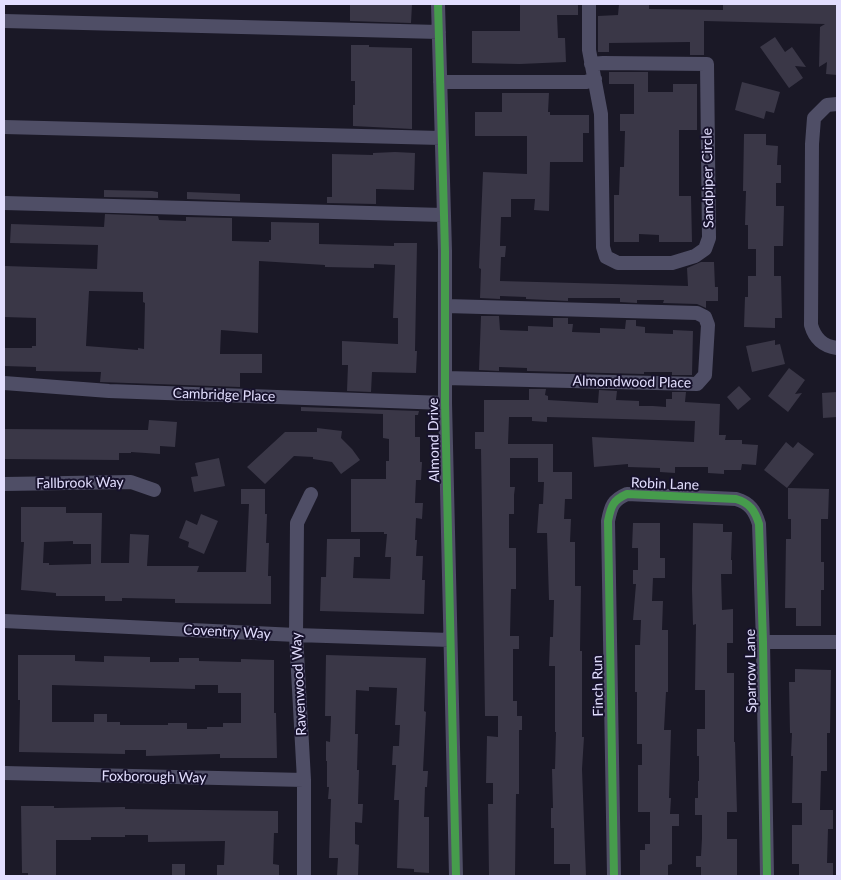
<!DOCTYPE html>
<style>
body{margin:0}
#map{position:relative;width:841px;height:880px;overflow:hidden;background:#1a1826;font-family:Lato,sans-serif}
canvas{display:block}
.frame{position:absolute;inset:0;border:5px solid #e2defe;pointer-events:none}
</style>
<div id="map">
<canvas width="841" height="880"></canvas>
<div class="frame"></div>
</div>
<script>
const ctx = document.querySelector('canvas').getContext('2d');
ctx.lineJoin = 'round';
function fillPath(path, color) { ctx.fillStyle = color; ctx.fill(path, 'evenodd'); }
function trace(path, color, width, dash) { ctx.strokeStyle = color; ctx.lineWidth = width; ctx.lineCap = dash ? 'butt' : 'round'; ctx.setLineDash(dash || []); ctx.stroke(path); }
function label(font, color, halo, rows, align = 'center') {
  ctx.font = font + ' Lato,sans-serif'; ctx.lineWidth = 4; ctx.setLineDash([]); ctx.textBaseline = 'middle'; ctx.strokeStyle = halo; ctx.fillStyle = color; for (const [text, x, y, turn = 0] of rows) {
    ctx.save(); ctx.translate(x, y); ctx.rotate((+turn || 0) * Math.PI / 180); ctx.textAlign = isNaN(turn) ? turn : align; if (halo) ctx.strokeText(text, 0, 0); ctx.fillText(text, 0, 0); ctx.restore();
  }
}
fillPath(new Path2D(`
 M350 4H412L411 23 350 21Z
 M520 4H578V15H557L558 38H565L566 62 520 64 472 63V31H520Z
 M619 4H649V9L723 10V4H837V75L826 74 827 62 819 67 820 27 825 24 704 21V55H690V42L609 43V52H598V16L618 15Z
 M775 37 785 52 792 47 806 67 795 66 803 78 789 88 760 47Z
 M351 45H369V47L412 48V129L353 126V105H355V81H351Z
 M609 72H648V92H673V84H697V130H679V196H691L692 242H659V235L639 234V242H614V195H619L620 167H624L625 131H620V114H634V84H609Z
 M742 82 780 92 774 113 766 111 764 119 735 110Z
 M502 93H549L548 112H550V115H589V133H583V162H550L549 211 534 210 535 199H511V217H501L500 246H506L505 257H501L500 281 688 286 687 268 701 262H714L715 287H718V301H706V308L697 304 663 303 664 300H637V303L620 302V298H568V301L526 299V297L500 296V299L480 298 481 269 479 268 483 172 527 174V136H475V112H502Z
 M744 134H766V145L778 146 777 165H781V183H776V206H784L783 246H774V276H781L782 318H775V328L744 327 745 297H748V276H756V249H748V225H745L746 191H743Z
 M395 152 415 153 414 190 376 189V204L327 203V197H332V154L373 155V153Z
 M104 190 152 191 158 192V198L104 197Z
 M187 192 240 194V201L187 199Z
 M105 214 158 216 159 220 186 221V217L232 218V241L269 242V240H271V222L319 223V244L394 246V243H417L415 351H417L416 373 372 372 371 392 347 391 348 365H342V341L398 344V318H393L395 265 374 264V268L325 267V265L259 261 258 333 221 330 220 354H262V373H240V387L100 382 101 372 36 371V367L4 366V348H32V346H36V318L4 317 5 266 97 269 98 245 10 243 11 224 104 227ZM89 291 143 292V302L145 303 144 349 138 348V350L86 346Z
 M481 316H499L500 330 528 331V326L553 327V318H568V324H573L572 332 600 333V328L625 329 626 320H636V326L645 327V333L673 334V330L693 331 692 375H672V372H644V374L527 371V368L499 367V371L479 370Z
 M775 340V345L780 344 785 364 752 372 746 346Z
 M789 368 805 380 795 394 802 393 788 412 768 396Z
 M739 386 751 399 738 410 727 397Z
 M529 389H546L545 395 548 396V400L598 403 599 390 617 391 616 400 639 401V406H653L666 407V399H672V392H686L685 402 720 404 719 435H726L725 440H742V444L758 445 756 465 742 464 741 470H724V474L708 473V467H675V473L660 472V468L628 467V464L594 467 592 437 694 442 695 421 547 417V422L532 421V417H509L508 444H553V472H572V499H565L564 519H571L570 542H575V586H581L580 651H582V737H584L582 769 586 876H570V864H554V828H551V808H553L552 769H555L556 732H555V666H549L550 637H553L554 600H549L547 533H537L539 504H543L544 482H538V458H510V487H515L514 495V514H509V548H516V589H511L510 636H519V649H513V701H517V716H522V730H519V794H516L515 876H489L488 804H493V783H486L487 736 498 737V716H485L481 449H475V432H484V400H529Z
 M837 392V417L823 418 822 393Z
 M301 407 419 411 418 415H415V437H420V462H422L421 480H416L415 503H423L422 519 416 518 415 540H417L416 556H423L422 580H425L424 614 320 611 321 577H326L327 539H360V557H354L353 578 390 579 391 557H385L387 534H384V532H351V479H386V461H389V439L383 438V414L301 411Z
 M149 420 177 422 175 447 160 446V454L131 452V453H119V460L4 459V429L148 430Z
 M317 428 342 431 341 438 352 449 360 460 341 474 332 462 313 459V457L294 456 265 484 247 467 285 432H317Z
 M786 442 793 448 798 442 814 454 787 488 764 470Z
 M219 458 225 486 194 492 191 477 198 476 195 463Z
 M788 488 829 489 828 519H821V562H824V590H821V626H796V608H785L786 539H791V519H788Z
 M241 489H265V514H267L266 543H269L268 576H271V604L175 603V599L122 598V601H105V596H56V593L21 590 24 542H21V507H66V513H102L101 563H129L130 534 149 535 147 566H199L197 572H246L249 504H241ZM73 541V544H91V564L49 565V563H43L44 542Z
 M201 514 218 521 204 554 188 547 189 542 179 538 186 520 197 525Z
 M633 523H660V558H665V578H653L652 601H663L662 630H668V692H666L664 730H671L669 798H671L670 814H679V826H672V864L668 865V876H640V850H645V844H650V812H638V765H642V744H637V692H635V645H640L641 620H633L636 584H633V570H638V548H632Z
 M693 523 723 524V532H732L731 560H732V574H721L722 610 733 609V643H727V673H734V742H735L737 812H727V839H737V876H701V867H696V856H701L702 838V815H695V798H698V781H699V756H697V729H705V690H695L696 624 693 625 692 589Z
 M18 655H75V661L104 662V656L150 657V662H179V658H199V661L241 662V659L274 660V713H276L277 758H220V754L146 756V750H125V754L19 752 20 700H18ZM52 685 195 689V685H218V693H241V723H223V727H207V729H187V723H168V725H120V722H107V714H94V722H52Z
 M326 655 426 658 424 711 426 712 423 771H428L427 787H425L424 817H429V873L414 872V869L397 868 399 800H394L396 765H392L393 746H399L400 725H395L397 688 369 687V691L356 690 355 734H358L357 770H359L358 804H363L362 823 355 822V844L359 845 358 876H337L338 858H329L331 799H328L329 787H327V761H326V741L330 742 331 716H325Z
 M795 669 831 670 830 733H827V771H821L820 810H833V829H828L827 863H833V876H799V864H792V825H802V803H792L793 756H791L792 733H790L789 682H795Z
 M21 806H54V808L125 807V809L278 811V833H274L273 864 279 865V876H217V865H224L225 841 148 842V835H125V837H91V840H56V876H28V873H22Z
 M172 864H185V876H172Z`), '#3a3747');
trace(new Path2D(`
 M438 4 445 251V403L456 876
 M589 4V50L601 114 603 247 606 257 618 263H672L695 256 705 249 709 238 707 64 603 63 591 64
 M4 21 439 32
 M440 82H586L595 79
 M837 104 827 105 814 118 812 144 811 325C815 339 823 346 837 348
 M4 127 441 138
 M4 203 443 215
 M445 378 697 384 705 375 708 325 705 317 697 313 446 306
 M4 383 109 391 445 403
 M4 484 131 482 154 490
 M4 621 296 635 450 640
 M763 642H837
 M4 773 304 780
 M304 876V780L296 635 297 523 311 494
 M614 876 608 521C611 506 613 500 627 494L736 499C750 503 755 511 759 524L763 642 767 876`), '#4f4e66', 14);
trace(new Path2D(`
 M438 4 445 251V403L456 876
 M614 876 608 521C611 506 613 500 627 494L736 499C750 503 755 511 759 524L763 642 767 876`), '#469c4c', 8);
label('14px', '#e2defe', '#17122c', [
 ["Sandpiper Circle",708,178,-91],
 ["Almondwood Place",632,382,1],
 ["Cambridge Place",224,395,2],
 ["Almond Drive",434,440,-91],
 ["Fallbrook Way",80,483,-1],
 ["Robin Lane",665,484,2],
 ["Coventry Way",227,632,3],
 ["Sparrow Lane",751,671,-91],
 ["Ravenwood Way",299,684,-93],
 ["Finch Run",598,686,-91],
 ["Foxborough Way",154,777,1]
]);
</script>
